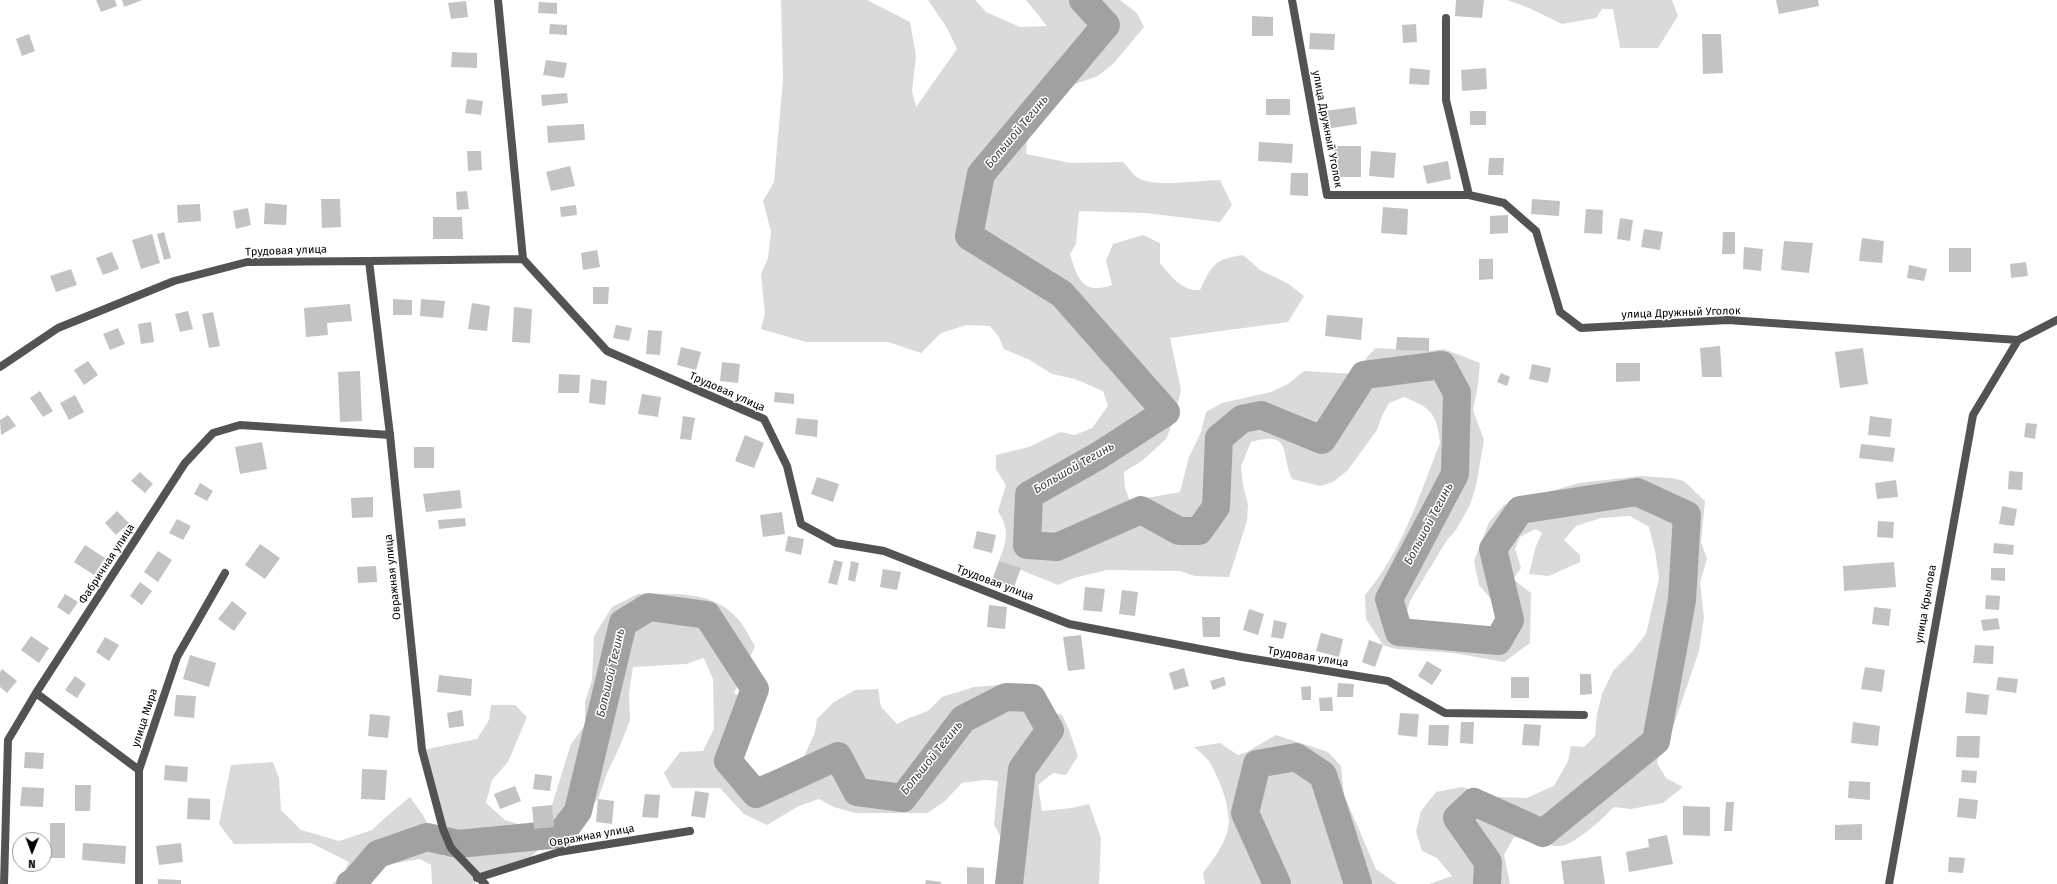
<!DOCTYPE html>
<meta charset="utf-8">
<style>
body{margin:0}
#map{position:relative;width:2057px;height:884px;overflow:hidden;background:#fff;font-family:"Fira Sans",sans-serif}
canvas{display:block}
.north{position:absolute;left:12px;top:832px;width:40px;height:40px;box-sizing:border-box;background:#fff;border:1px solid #999;border-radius:50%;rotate:181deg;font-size:11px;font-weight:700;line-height:16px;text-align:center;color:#000}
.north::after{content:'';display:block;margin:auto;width:14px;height:18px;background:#000;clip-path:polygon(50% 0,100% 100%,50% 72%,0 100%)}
</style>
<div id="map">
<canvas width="2057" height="884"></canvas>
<div class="north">N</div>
</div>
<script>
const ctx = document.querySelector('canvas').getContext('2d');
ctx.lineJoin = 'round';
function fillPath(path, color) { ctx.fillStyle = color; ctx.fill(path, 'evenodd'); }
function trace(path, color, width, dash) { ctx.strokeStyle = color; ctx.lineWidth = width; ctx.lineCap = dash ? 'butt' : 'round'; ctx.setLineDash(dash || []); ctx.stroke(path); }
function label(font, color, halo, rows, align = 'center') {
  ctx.font = font + ' "Fira Sans",sans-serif'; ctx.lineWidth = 3; ctx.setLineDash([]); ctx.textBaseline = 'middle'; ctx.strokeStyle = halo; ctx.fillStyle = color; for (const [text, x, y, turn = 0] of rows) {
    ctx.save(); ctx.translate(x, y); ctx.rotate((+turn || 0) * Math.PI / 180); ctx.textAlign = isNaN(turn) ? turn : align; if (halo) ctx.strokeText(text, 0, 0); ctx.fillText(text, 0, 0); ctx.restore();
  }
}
fillPath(new Path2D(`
 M781 0H867L910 22 916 56 912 91 916 107 957 49 947 28 928 0H975L986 12 1020 27 1047 26 1026 0H1120L1137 13 1144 27 1114 63 1098 76 1069 86 1056 99 1043 115 1028 125 1026 154 1071 163 1123 162C1127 166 1131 172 1135 176 1151 189 1199 180 1220 180L1232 205 1220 222 1146 213 1079 211 1076 244 1070 254C1078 280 1083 295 1112 285L1106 261 1113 244 1143 235 1160 243V263C1171 276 1181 291 1200 290 1212 265 1214 259 1243 255L1260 270 1287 283 1304 296 1288 322 1170 338 1181 390 1173 422 1166 439 1143 460 1124 472 1125 488 1130 501 1180 492 1189 457 1201 432 1206 412 1222 403 1271 392 1288 384 1304 371 1356 374 1367 357 1376 348 1429 351 1444 349 1480 363 1478 385 1473 410 1484 440 1476 486 1470 505 1456 530 1447 540 1410 601 1403 625C1435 629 1466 635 1496 625L1502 612 1479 585 1474 561 1489 522 1504 505 1579 483 1640 476 1671 478 1684 481 1705 501 1701 542 1707 559 1700 582 1704 618 1699 651 1672 730 1660 751 1657 763 1666 778 1683 787 1663 803 1631 809 1614 807C1602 819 1581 839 1565 845 1554 849 1526 840 1514 837L1504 855 1510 884H1429L1452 876 1437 858 1422 851 1416 832 1421 811 1436 792 1462 787 1497 797 1526 798 1554 786 1568 761 1571 746 1584 747 1595 736 1597 714 1602 694 1613 671 1632 652 1646 634 1659 578 1655 551 1649 527 1630 516 1601 518 1576 526 1564 540 1580 555V562L1549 576 1529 574 1536 546 1542 533 1535 529 1520 537 1515 549 1521 568 1513 579 1531 593 1530 643 1504 662 1454 653 1396 649 1383 645 1366 619 1365 595C1403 550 1419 496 1440 443 1437 413 1431 408 1404 397L1389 403 1382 416 1377 430 1347 471 1333 482 1320 486 1292 479C1280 453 1293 430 1251 442L1241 466 1243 486 1248 504 1247 521 1229 577 1195 576 1180 571 1107 570 1074 578 1058 585 999 561C1007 541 1010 530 998 511L1006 485 996 469V455L1029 447 1060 432 1075 435 1092 428 1108 406 1103 391 1075 379 1052 374 1030 360 1004 349 999 337 990 326 966 325 941 333 921 353 888 342H806L761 329 765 314 761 274 768 258 771 232 763 201 774 182 783 79Z
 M1507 0H1672L1678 16 1658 48H1620L1613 9H1602L1596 18 1562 24 1529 8Z
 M638 594C673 594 712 590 737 618 744 625 749 637 755 646L734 693 759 707 740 764 755 777 802 761 815 732 817 719 834 702 855 690 878 689 881 707 897 724 909 718 928 711 942 697 974 687 998 685 1022 688 1028 706 1062 715 1069 730 1078 756 1066 775 1053 773 1038 785 1042 811 1072 808 1089 804 1101 838 1099 884H1000C1006 863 1007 844 994 825L998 781 984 780 962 783 944 802 927 813H855L834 807 819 799 799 806 767 825 744 814 720 788H672L664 773 680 752 703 751 714 729 713 679 704 658 686 664 633 667 629 693 630 720 620 746 607 773 598 799 580 820 567 840 541 847 526 862 478 878 474 884H432L431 865 420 859 385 865 366 884H332L341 878 349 862 311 843 234 844 219 824 231 765 273 762 279 778 281 810 301 830 339 841 372 830 387 816 410 797 423 815 444 857 451 848 422 750 477 739 489 720 491 705H515L527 717 508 762 492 780 486 803 505 820 534 829 553 827 552 805 571 744 585 725V702L592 680 594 636 612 607Z
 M1276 735 1328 752 1341 766 1344 795 1376 869 1397 884H1205L1203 873C1212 861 1222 848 1227 833 1234 814 1219 776 1208 760 1204 755 1199 751 1194 747L1220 743 1238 755 1245 753Z`), '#dadada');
trace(new Path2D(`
 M1083 0 1106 25 981 174 969 236 1062 294 1166 412 1098 456 1029 495 1027 545 1057 547 1141 510 1179 531H1199L1216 507 1219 438 1242 419 1261 415 1322 440 1364 375 1442 365 1457 393 1455 474 1389 599 1399 632 1498 641 1510 620 1493 549 1520 510 1637 492 1687 515 1682 600 1656 741 1543 833 1474 802 1457 818 1488 862 1487 884
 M350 884 354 882 378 854 427 837 458 844 561 834 578 811 623 623 649 607 707 615 755 689 728 761 756 794 838 756 857 792 903 798 963 719 1006 697 1032 698 1050 730 1022 769 1009 884
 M1277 884 1245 813 1257 764 1296 757 1323 775 1358 884`), '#a1a1a1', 28);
fillPath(new Path2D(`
 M96 0H115L117 6 101 12Z
 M122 0H142L124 7Z
 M1456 0H1484L1482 18 1455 16Z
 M1776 0H1818L1819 6 1779 14Z
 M466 1 468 17 451 19 448 3Z
 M539 2 557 3V14L538 13Z
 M1252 16 1273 17V36H1252Z
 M550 24 567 25V35L549 34Z
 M1416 24 1417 42 1403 43 1402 25Z
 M1310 33 1335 34 1334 50 1309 49Z
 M29 34 35 51 22 56 16 39Z
 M1702 34H1721L1723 73 1703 74Z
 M452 52 477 53V68L451 67Z
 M546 60 567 63 564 78 543 75Z
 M1410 68 1430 70 1429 85 1409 84Z
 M1486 68 1487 89 1462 91 1461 70Z
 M567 93 568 103 542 106 541 95Z
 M467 99 483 101 481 115 465 113Z
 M1266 99H1290V115H1266Z
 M1355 107 1357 124 1326 129 1324 111Z
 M1470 111H1486V125H1470Z
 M584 124 585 140 548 143 547 126Z
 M1259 142 1293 144 1292 163 1258 161Z
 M1334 146H1361V177H1334Z
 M467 151H481L482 170 468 171Z
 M1371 151 1396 153 1394 178 1369 176Z
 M1489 158H1504L1503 175H1488Z
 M1448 161 1451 179 1427 184 1423 166Z
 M570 166 575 186 551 191 546 172Z
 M1291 173H1308V196L1290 195Z
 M467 191 469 209 457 210 456 192Z
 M321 199H340L341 227 322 228Z
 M1532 199 1560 201 1559 216 1531 214Z
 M265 203 287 205 286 225 264 224Z
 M200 204 201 221 178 223 177 205Z
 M576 205 577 215 561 217 560 207Z
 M1383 207 1408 209 1407 235 1381 233Z
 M248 208 251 225 236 229 233 211Z
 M1586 209 1603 210 1602 234 1584 233Z
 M1508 215V233L1490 234V216Z
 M433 217H462L463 239H433Z
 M1620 218 1633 220 1630 241 1617 239Z
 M1644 229 1663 232 1660 250 1641 247Z
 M164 232 171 258 164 260 157 234Z
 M1723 232H1735V254H1722Z
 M152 234 160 263 141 269 132 240Z
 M1862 238 1884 241 1882 263 1859 261Z
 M1784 241 1813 243 1809 273 1781 270Z
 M1744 247 1763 249 1761 271 1743 269Z
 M1949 248H1971V272H1949Z
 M597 250 600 267 583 270 581 253Z
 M112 252 119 269 103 275 96 258Z
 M1479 259H1493V279L1479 280Z
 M2026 262 2028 276 2011 278 2010 264Z
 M1909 265 1927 269 1924 281 1907 278Z
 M71 269 77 285 56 292 50 276Z
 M593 287H609L608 304H593Z
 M393 299 412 300V315H393Z
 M421 299 445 301 443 318 420 316Z
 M472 303 490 306 487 331 468 329Z
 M350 304 352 321 327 323 328 335 306 337 304 308Z
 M514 307 532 309 530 343 512 342Z
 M188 311 193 329 180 332 175 314Z
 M213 312 220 346 209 348 202 314Z
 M1327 315 1363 318 1361 340 1325 336Z
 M151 322 154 342 141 344 138 324Z
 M616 325 632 328 629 341 613 338Z
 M118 328 125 344 110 350 103 334Z
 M648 330 662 331 660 355 646 354Z
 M1397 337 1429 338V351L1396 350Z
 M1720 346 1722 377H1702L1700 348Z
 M681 347 701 352 696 370 677 365Z
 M1863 348 1868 384 1840 388 1835 352Z
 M88 361 98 375 84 385 74 370Z
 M722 362 740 364 738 383 720 381Z
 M1616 363H1640V381L1616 382Z
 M1532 364 1551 368 1548 383 1529 379Z
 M360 371 362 421 340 422 338 372Z
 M1501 373 1510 377 1507 386 1497 382Z
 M559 374 580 375 579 393H558Z
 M591 379 607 381 605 405 589 403Z
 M40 391 53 411 43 417 30 398Z
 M775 392 794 394V404L774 402Z
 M642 394 661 397 658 417 638 414Z
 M75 395 84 412 69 420 60 403Z
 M8 415 16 426 1 435 0 420Z
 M683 416 695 418 691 440 680 439Z
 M1870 416 1892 419 1890 437 1868 435Z
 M797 418 818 420 817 437 795 434Z
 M2026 423 2037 424 2035 439 2024 437Z
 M745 435 764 443 754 468 735 461Z
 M262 442 267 469 240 474 235 447Z
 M1861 444 1895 448 1893 462 1859 458Z
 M414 447H434V468H414Z
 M2009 471 2023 472 2022 490 2008 489Z
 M140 472 153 484 145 493 131 481Z
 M817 477 839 484 833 502 811 494Z
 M1896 480 1898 497 1877 499 1875 483Z
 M200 483 213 491 207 501 194 494Z
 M460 490 462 508 426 512 423 494Z
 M373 497V517L352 518 351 498Z
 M2002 506 2017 509 2014 526 1999 524Z
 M117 511 129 523 116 535 105 523Z
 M782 512 785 534 763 537 760 515Z
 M465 518 466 526 439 529 438 520Z
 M177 519 191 526 183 540 169 533Z
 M1878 521 1894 522 1893 538 1877 537Z
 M977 531 996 535 992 553 973 548Z
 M788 536 804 539 801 555 785 551Z
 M1994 543 2014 545 2013 555 1993 553Z
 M260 544 280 558 265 579 245 565Z
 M85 545 105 558 94 575 74 562Z
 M158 551 172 560 158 582 144 572Z
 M834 560 843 562 837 585 828 583Z
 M851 561 859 563 855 582 848 580Z
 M999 561 1021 568 1014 587 992 580Z
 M1894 562 1896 587 1844 591 1843 566Z
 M376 566 377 582 358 583 357 567Z
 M1991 568H2005V581L1991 580Z
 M883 569 901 572 897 590 880 587Z
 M140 582 152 591 142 605 130 596Z
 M1085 587 1105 589 1102 612 1083 610Z
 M1122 590 1138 592 1135 616 1119 614Z
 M65 594 78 602 69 615 57 607Z
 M1986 595 2000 596 1999 610 1985 609Z
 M232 601 247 613 234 631 218 619Z
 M989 605 1007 607 1005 629 987 627Z
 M1874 607 1891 609 1889 626 1872 624Z
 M1249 609 1264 614 1258 635 1243 630Z
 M1202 617H1220V637H1203Z
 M1998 618 2000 629 1983 631 1981 620Z
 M1274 620 1287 623 1283 639 1271 637Z
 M1321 633 1343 639 1339 657 1316 651Z
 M1081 635 1085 669 1068 671 1063 637Z
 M31 636 49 648 39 663 21 650Z
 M105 637 119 645 109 661 96 652Z
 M1369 640 1383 645 1375 667 1362 662Z
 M1975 645 1994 646 1993 664 1973 663Z
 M190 655 216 663 209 687 183 679Z
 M1427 661 1442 670 1432 685 1418 676Z
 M1865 667 1885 670 1882 692 1861 689Z
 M1184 668 1189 686 1174 690 1169 673Z
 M2 669 17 681 7 693 0 687V672Z
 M1580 674H1591L1592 694 1580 695Z
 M439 675 472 679 471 696 437 692Z
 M75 676 86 684 77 698 65 690Z
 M1224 677 1226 685 1213 690 1210 681Z
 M1511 677H1529V698H1511Z
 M1998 677 2018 679 2016 693 1996 690Z
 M1338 683 1354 684 1353 697H1337Z
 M1311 686V700H1302L1301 687Z
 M1967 692 1989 695 1987 715 1965 713Z
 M176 695 196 696 194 718 174 716Z
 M1332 697 1333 711H1320L1319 698Z
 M462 710 464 726 449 728 447 713Z
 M1400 713 1419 714 1417 737 1398 735Z
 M370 714 390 716 388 738 368 736Z
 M1461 722H1474L1473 744 1460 743Z
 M1853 722 1880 726 1878 746 1851 743Z
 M1524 724 1541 725 1539 746 1522 745Z
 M1429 725H1449L1448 746 1428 745Z
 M1957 736H1980L1979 758 1956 757Z
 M25 752 44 753 43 769 24 768Z
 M165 765 188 767 187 782 164 780Z
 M362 769 387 770 385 800 361 799Z
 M1962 770 1977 771 1976 783 1961 782Z
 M535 774 552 776 550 791 533 789Z
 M1849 781 1870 782V800L1848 798Z
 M75 785H91L90 811H75Z
 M515 786 521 801 500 809 494 794Z
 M22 787 44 788 43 807 20 806Z
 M695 791 709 793 705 818 691 816Z
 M645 794 660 795 658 818 642 817Z
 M188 798 210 799V820L187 819Z
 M1959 798 1978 800 1976 819 1957 817Z
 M598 799 614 801 612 824 596 822Z
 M1726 802H1734L1732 831H1724Z
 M552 805 554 827 534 829 532 807Z
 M1683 806 1710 807V836L1683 835Z
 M50 823H65V858H50Z
 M1862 824V840H1835V825Z
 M1667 835 1673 864 1629 872 1626 852 1649 847 1648 839Z
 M83 843 126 846 125 864 82 860Z
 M181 843 183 862 159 865 156 846Z
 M1601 856 1605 884H1564L1561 861Z
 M1949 857 1965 858 1963 873 1948 872Z
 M967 867 984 868V884H967Z
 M158 879 181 880V884H158Z
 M926 880 941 882V884H925Z`), '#c3c3c3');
trace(new Path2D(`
 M498 0 523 259 607 351 764 419 787 466 801 524 836 543 884 551 1069 624 1242 657 1388 681 1445 713 1584 715
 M1292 0 1327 195H1469L1504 203 1536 231 1560 312 1581 328 1728 320 2018 340
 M1446 18V100L1469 195
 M369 261 523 259
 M2018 340 2057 320
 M36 693 139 770
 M477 878 559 852 690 831
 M4 884 8 740 36 693 185 463 213 433 240 425 390 435
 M139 884V770L177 657 225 573
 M1889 884 1973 415 2018 340`), '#535353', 8);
trace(new Path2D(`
 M0 367 58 328 174 281 247 262 369 261 390 435 422 750 443 829 451 848 485 884`), '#535353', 8);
label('11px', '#000', '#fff', [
 ["улица Дружный Уголок",1327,129,79],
 ["Трудовая улица",286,251,-2],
 ["улица Дружный Уголок",1681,313,-2],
 ["Трудовая улица",727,392,24],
 ["Фабричная улица",107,564,-57],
 ["Овражная улица",393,577,-96],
 ["Трудовая улица",995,583,21],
 ["улица Крылова",1926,604,-80],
 ["Трудовая улица",1308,657,9],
 ["улица Мира",145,718,-72],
 ["Овражная улица",592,836,-10]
]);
label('italic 12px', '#424242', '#fff', [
 ["Большой Тегинь",1017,132,-50],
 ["Большой Тегинь",1074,468,-30],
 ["Большой Тегинь",1429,524,-62],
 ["Большой Тегинь",611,673,-77],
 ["Большой Тегинь",932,758,-51]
]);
</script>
